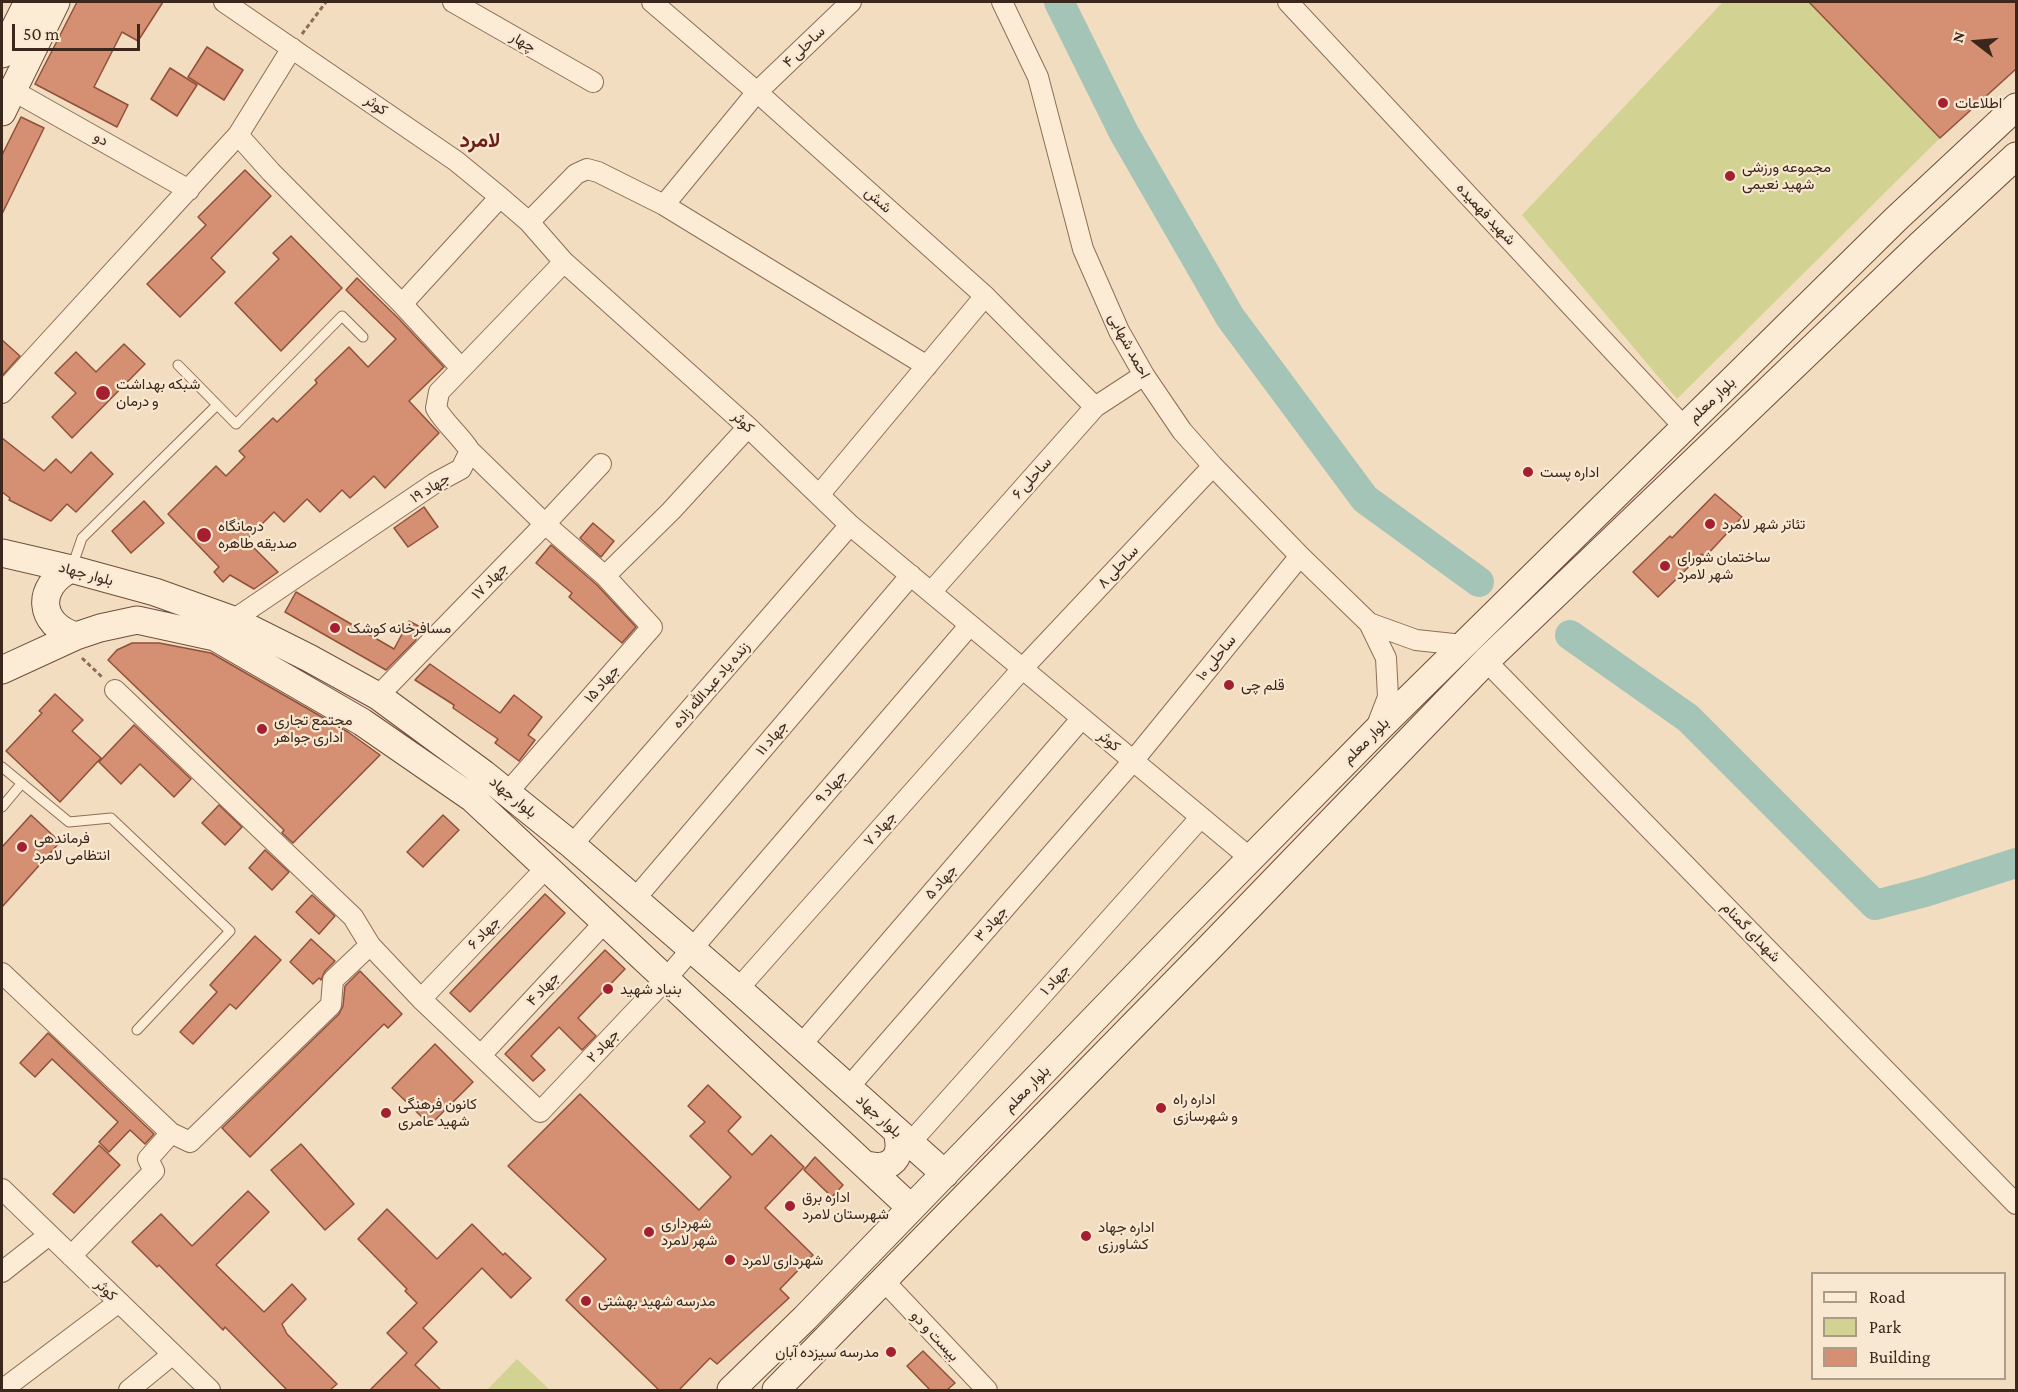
<!DOCTYPE html>
<meta charset="utf-8">
<style>
body{margin:0}
#map{position:relative;width:2018px;height:1392px;overflow:hidden;background:#f3ddc0;font-family:"Crimson Pro",serif}
canvas{display:block}
.frame{position:absolute;inset:0;border:3px solid #3c271c;pointer-events:none}
.legend{position:absolute;left:1811px;top:1272px;width:195px;height:108px;box-sizing:border-box;background:#f9e8d1;border:2px solid #ad9b89;margin:0;padding:8px 10px;list-style:none;font-size:18px;color:#3c271c}
.legend li{display:flex;align-items:center;gap:12px;height:30px}
.legend b{width:30px;border:2px solid #ad9b89}
.north{position:absolute;left:1946px;top:12px;width:60px;height:60px;-webkit-text-stroke:4px #f9e8d1;paint-order:stroke;rotate:286deg;font-size:16px;font-weight:700;line-height:24px;text-align:center;color:#3c271c}
.north::after{content:'';display:block;margin:auto;width:21px;height:27px;background:#3c271c;clip-path:polygon(50% 0,100% 100%,50% 72%,0 100%)}
.scale{position:absolute;left:12px;top:24px;width:128px;height:27px;box-sizing:border-box;border:3px solid #3c271c;border-top:0;padding-left:8px;font-size:18px;line-height:21px;white-space:nowrap;color:#3c271c;-webkit-text-stroke:4px #f9e8d1;paint-order:stroke}
</style>
<div id="map">
<canvas width="2018" height="1392"></canvas>
<div class="frame"></div>
<ul class="legend">
<li><b style="height:8px;background:#fcecd5"></b>Road</li>
<li><b style="height:16px;background:#d2d293"></b>Park</li>
<li><b style="height:16px;background:#d58f72"></b>Building</li>
</ul>
<div class="north">N</div>
<div class="scale">50 m</div>
</div>
<script>
const ctx = document.querySelector('canvas').getContext('2d');
ctx.lineJoin = 'round';
function fillPath(path, color) { ctx.fillStyle = color; ctx.fill(path, 'evenodd'); }
function trace(path, color, width, dash) { ctx.strokeStyle = color; ctx.lineWidth = width; ctx.lineCap = dash ? 'butt' : 'round'; ctx.setLineDash(dash || []); ctx.stroke(path); }
function label(font, color, halo, rows, align = 'center') {
  ctx.font = font + ' "Crimson Pro",Vazirmatn,serif'; ctx.lineWidth = 4.5; ctx.setLineDash([]); ctx.textBaseline = 'middle'; ctx.strokeStyle = halo; ctx.fillStyle = color; for (const [text, x, y, turn = 0] of rows) {
    ctx.save(); ctx.translate(x, y); ctx.rotate((+turn || 0) * Math.PI / 180); ctx.textAlign = isNaN(turn) ? turn : align; if (halo) ctx.strokeText(text, 0, 0); ctx.fillText(text, 0, 0); ctx.restore();
  }
}
fillPath(new Path2D(`
 M1723 2H1809L1940 138 1677 399 1522 215Z
 M517 1359 550 1390H487Z`), '#d2d293');
trace(new Path2D(`
 M1059 2 1124 133 1230 317 1365 499 1479 582
 M1570 635 1688 718 1875 905 1925 892 2016 863`), '#a4c4b7', 30);
const building = new Path2D(`
 M77 2H163L138 41 122 32 94 87 128 105 117 127 35 84Z
 M1809 2H2016V69L1940 138Z
 M207 47 243 70 224 100 188 77Z
 M170 68 197 85 177 116 151 99Z
 M21 117 44 128 2 214V155Z
 M245 170 271 196 211 258 225 272 180 317 147 284 206 225 198 217Z
 M291 236 342 288 281 351 235 303 279 259 273 253Z
 M357 278 399 319 444 367 409 401 439 433 385 488 374 476 350 498 342 490 320 512 307 499 284 522 274 512 246 540 278 572 254 589 230 575 223 582 214 572 219 567 168 514 216 466 226 476 245 457 239 451 273 418 277 422 317 383 315 380 349 347 368 367 396 339 346 290Z
 M2 340 20 356 2 376Z
 M124 344 145 364 72 438 52 417 76 393 55 373 76 352 96 372Z
 M2 438 44 471 56 459 71 473 91 452 113 474 76 512 67 504 51 521 9 500 10 498 2 492Z
 M1715 494 1742 517 1705 557 1702 554 1658 597 1633 572 1670 536 1672 538Z
 M144 501 164 523 131 553 112 531Z
 M424 507 438 527 408 547 394 528Z
 M593 523 614 541 601 557 580 538Z
 M551 545 597 585 636 627 622 643 569 597 572 593 536 563Z
 M296 592 394 649 409 621 422 628 415 641 386 670 285 612Z
 M132 643H159L211 653 348 732 380 755 293 843 282 833 284 830 108 660 117 650Z
 M430 664 500 713 514 695 542 717 528 735 535 740 519 761 495 743 498 739 453 708 454 705 415 680Z
 M55 694 83 720 72 731 101 758 60 802 6 751 42 713 39 711Z
 M134 725 191 779 174 797 140 764 121 784 99 762Z
 M219 805 242 827 225 845 202 823Z
 M31 815 60 842 2 907V847Z
 M443 815 459 830 423 867 407 852Z
 M265 850 289 872 272 890 249 868Z
 M545 894 565 913 470 1012 450 993Z
 M312 895 335 916 319 934 296 912Z
 M255 936 281 960 236 1009 230 1004 193 1044 180 1032 217 992 210 985Z
 M311 939 335 961 325 971 321 980 319 978 313 984 290 962Z
 M605 950 625 969 578 1018 596 1036 582 1050 559 1027 531 1056 545 1070 533 1081 505 1054Z
 M360 971 402 1014 388 1028 384 1024 250 1157 222 1128 339 1014 343 1006 345 986Z
 M48 1033 154 1134 145 1144 130 1130 109 1152 99 1142 118 1122 52 1059 35 1077 20 1063Z
 M435 1044 473 1082 430 1125 392 1088Z
 M708 1085 741 1117 728 1131 752 1155 771 1135 804 1167 765 1208 813 1255 780 1289 789 1298 717 1364 710 1358 679 1390H659L566 1300 606 1259 508 1166 580 1094 699 1210 731 1177 690 1136 705 1122 688 1106Z
 M301 1144 354 1204 325 1230 271 1170Z
 M99 1145 120 1165 74 1213 53 1194Z
 M815 1157 843 1185 832 1197 804 1170Z
 M248 1191 269 1212 216 1265 264 1312 292 1284 306 1299 282 1324 287 1334 337 1384 330 1390H287L225 1327 223 1330 159 1265 157 1267 132 1242 161 1214 192 1246Z
 M387 1209 437 1259 472 1224 503 1255 505 1253 531 1278 511 1298 482 1268 423 1328 437 1342 415 1365 441 1390H370L407 1353 387 1333 417 1303 405 1291 407 1289 358 1239Z
 M923 1351 955 1383 947 1390H930L907 1366Z`);
fillPath(building, '#d58f72');
trace(building, '#905039', 1.5);
const lane = new Path2D(`
 M178 365 236 424 342 316 363 337
 M72 567 82 538 217 405
 M2 767 69 822 111 818 230 931 137 1030
 M2 807 22 783`);
const street = new Path2D(`
 M224 2 456 161 500 197 529 222 564 262 748 427 850 525 1250 858
 M453 2 593 82
 M652 2 757 92 985 296 1095 407
 M1002 2 1038 77 1083 249 1119 331 1144 375 1182 431 1213 466 1300 556 1369 623 1386 658 1388 697 1376 728
 M1288 2 1684 427
 M12 90 189 190
 M238 135 271 172 402 304 461 368
 M664 205 757 92 851 2
 M529 222 576 174 587 169 598 172 664 205 927 366
 M402 304 500 197
 M2 393 238 135 292 48
 M470 451 545 524 601 464
 M819 495 985 296
 M605 576 671 511 748 427
 M931 592 1095 407 1144 375
 M233 620 435 483 461 469 470 451C460 435 445 424 436 408L439 392 564 262
 M1369 623 1416 640 1463 645
 M1486 661 2016 1204
 M115 690 353 917 370 945 421 999 540 1112 666 979 970 625
 M378 696 545 524 605 576 652 627 507 793
 M572 845 850 525
 M634 900 911 575
 M2 973 171 1133
 M738 989 1022 669 1213 466
 M421 999 547 867
 M801 1045 1082 718
 M481 1055 605 922
 M848 1088 1133 761 1300 556
 M910 1143 1201 817
 M2 1189 210 1390
 M71 1256 154 1171 148 1159 171 1133 190 1142 331 1005 333 980 370 945
 M2 1272 49 1235
 M884 1281 987 1390
 M2 1390 119 1302
 M129 1390 173 1354`);
const secondary = new Path2D(`
 M2 54 28 2
 M2 112 56 2
 M2 553 71 569 155 592 233 620 309 658 378 696 484 774 572 845 738 989 945 1174
 M71 569C35 586 38 625 76 636
 M2 670 76 636 100 628 137 620 215 637 362 722 472 798 911 1208
 M866 1165C892 1171 904 1157 897 1132
 M731 1390 805 1318 1184 926 1374 733 1896 219 2016 107
 M776 1390 1211 946 1486 661 1920 245 2016 156`);
trace(lane, '#8e6d56', 11);
trace(street, '#8e6d56', 22);
trace(secondary, '#704e39', 29);
trace(new Path2D(`
 M302 34 326 2
 M82 658 103 678`), '#8e6d56', 3, [4.5, 3]);
trace(lane, '#fcecd5', 9);
trace(street, '#fcecd5', 20);
trace(secondary, '#fcecd5', 27);
for (const [x, y, r, color] of [
 [1943,103,6,"#a41f30"],
 [1730,176,6,"#a41f30"],
 [103,393,8,"#a41f30"],
 [1528,472,6,"#a41f30"],
 [1710,524,6,"#a41f30"],
 [204,535,8,"#a41f30"],
 [1665,566,6,"#a41f30"],
 [335,628,6,"#a41f30"],
 [1229,685,6,"#a41f30"],
 [262,729,6,"#a41f30"],
 [22,847,6,"#a41f30"],
 [608,989,6,"#a41f30"],
 [1161,1108,6,"#a41f30"],
 [386,1113,6,"#a41f30"],
 [790,1206,6,"#a41f30"],
 [649,1232,6,"#a41f30"],
 [1086,1236,6,"#a41f30"],
 [730,1260,6,"#a41f30"],
 [586,1301,6,"#a41f30"],
 [891,1352,6,"#a41f30"]
]) { const dot = new Path2D(); dot.arc(x, y, r, 0, 2 * Math.PI); ctx.fillStyle = color; ctx.fill(dot); trace(dot, '#f9e8d1', 2); }
label('15px', '#3c271c', '#f9e8d1', [
 ["چهار",523,42,30],
 ["ساحلی ۴",804,47,-44],
 ["کوثر",376,105,35],
 ["دو",101,139,30],
 ["شش",878,200,42],
 ["شهید فهمیده",1486,214,47],
 ["احمد شهابی",1129,346,62],
 ["بلوار معلم",1712,400,-44],
 ["کوثر",743,422,43],
 ["ساحلی ۶",1032,478,-48],
 ["جهاد ۱۹",430,488,-32],
 ["ساحلی ۸",1118,567,-47],
 ["بلوار جهاد",86,574,15],
 ["جهاد ۱۷",490,581,-46],
 ["ساحلی ۱۰",1216,658,-51],
 ["جهاد ۱۵",602,684,-49],
 ["زنده یاد عبدالله زاده",711,685,-49],
 ["جهاد ۱۱",772,738,-49],
 ["کوثر",1109,741,40],
 ["بلوار معلم",1366,741,-45],
 ["جهاد ۹",831,787,-49],
 ["بلوار جهاد",513,797,39],
 ["جهاد ۷",880,829,-48],
 ["جهاد ۵",941,882,-49],
 ["جهاد ۳",991,924,-49],
 ["شهدای گمنام",1751,932,46],
 ["جهاد ۶",484,933,-46],
 ["جهاد ۱",1055,980,-48],
 ["جهاد ۴",543,989,-47],
 ["جهاد ۲",603,1046,-47],
 ["بلوار معلم",1027,1089,-46],
 ["بلوار جهاد",879,1116,42],
 ["کوثر",106,1290,44],
 ["بیست و دو",935,1336,47]
]);
label('15px', '#3c271c', '#f9e8d1', [
 ["اطلاعات",1955,103],
 ["مجموعه ورزشی",1742,167],
 ["شهید نعیمی",1742,184],
 ["شبکه بهداشت",116,384],
 ["و درمان",116,401],
 ["اداره پست",1540,472],
 ["تئاتر شهر لامرد",1722,524],
 ["درمانگاه",218,526],
 ["صدیقه طاهره",218,543],
 ["ساختمان شورای",1677,557],
 ["شهر لامرد",1677,574],
 ["مسافرخانه کوشک",347,628],
 ["قلم چی",1241,685],
 ["مجتمع تجاری",274,720],
 ["اداری جواهر",274,737],
 ["فرماندهی",34,838],
 ["انتظامی لامرد",34,855],
 ["بنیاد شهید",620,989],
 ["اداره راه",1173,1099],
 ["و شهرسازی",1173,1116],
 ["کانون فرهنگی",398,1104],
 ["شهید عامری",398,1121],
 ["اداره برق",802,1197],
 ["شهرستان لامرد",802,1214],
 ["شهرداری",661,1223],
 ["شهر لامرد",661,1240],
 ["اداره جهاد",1098,1227],
 ["کشاورزی",1098,1244],
 ["شهرداری لامرد",742,1260],
 ["مدرسه شهید بهشتی",598,1301],
 ["مدرسه سیزده آبان",879,1352,"right"]
], 'left');
label('bold 21px', '#6e1e16', '#f9e8d1', [
 ["لامرد",480,141]
]);
</script>
